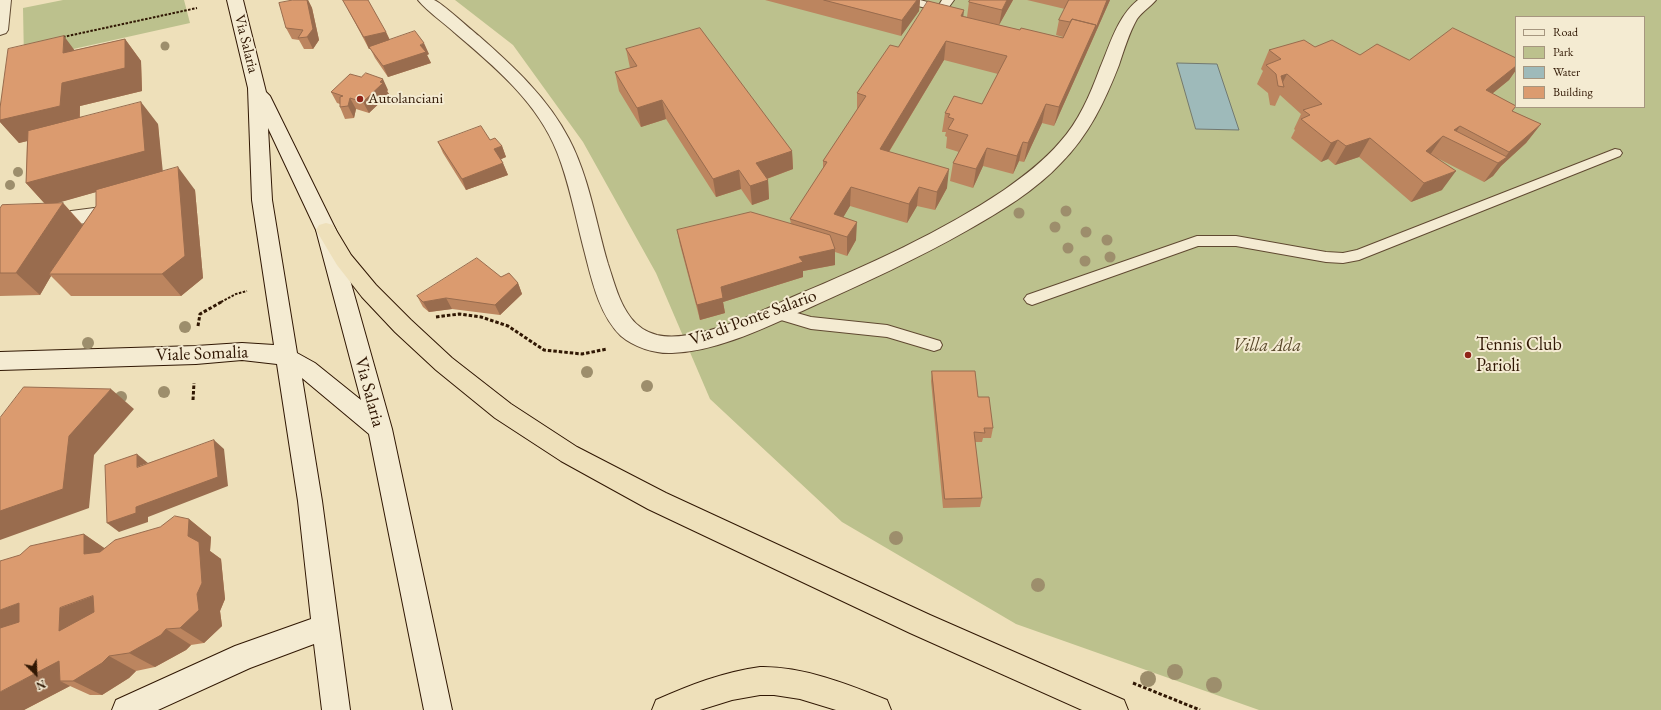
<!DOCTYPE html>
<style>
body{margin:0}
#map{position:relative;width:1661px;height:710px;overflow:hidden;background:#eee0ba;font-family:"EB Garamond",serif}
canvas{display:block}
.legend{position:absolute;left:1515px;top:16px;width:130px;height:92px;box-sizing:border-box;background:#f4ebd2;border:1px solid #a6967f;margin:0;padding:5px 7px;list-style:none;font-size:12px;color:#301703}
.legend li{display:flex;align-items:center;gap:8px;height:20px}
.legend b{width:20px;border:1px solid #a6967f}
.north{position:absolute;left:16px;top:654px;width:40px;height:40px;-webkit-text-stroke:3px #f4ebd2;paint-order:stroke;rotate:156deg;font-size:11px;font-weight:700;line-height:16px;text-align:center;color:#301703}
.north::after{content:'';display:block;margin:auto;width:14px;height:18px;background:#301703;clip-path:polygon(50% 0,100% 100%,50% 72%,0 100%)}
</style>
<div id="map">
<canvas width="1661" height="710"></canvas>
<ul class="legend">
<li><b style="height:5px;background:#f4ebd2"></b>Road</li>
<li><b style="height:11px;background:#bcc18d"></b>Park</li>
<li><b style="height:11px;background:#9ebaba"></b>Water</li>
<li><b style="height:11px;background:#db9b6f"></b>Building</li>
</ul>
<div class="north">N</div>
</div>
<script>
const ctx = document.querySelector('canvas').getContext('2d');
ctx.lineJoin = 'round';
function fillPath(path, color) { ctx.fillStyle = color; ctx.fill(path, 'evenodd'); }
function trace(path, color, width, dash) { ctx.strokeStyle = color; ctx.lineWidth = width; ctx.lineCap = dash ? 'butt' : 'round'; ctx.setLineDash(dash || []); ctx.stroke(path); }
function label(font, color, halo, rows, align = 'center') {
  ctx.font = font + ' "EB Garamond",serif'; ctx.lineWidth = 4; ctx.setLineDash([]); ctx.textBaseline = 'middle'; ctx.strokeStyle = halo; ctx.fillStyle = color; for (const [text, x, y, turn = 0] of rows) {
    ctx.save(); ctx.translate(x, y); ctx.rotate((+turn || 0) * Math.PI / 180); ctx.textAlign = isNaN(turn) ? turn : align; if (halo) ctx.strokeText(text, 0, 0); ctx.fillText(text, 0, 0); ctx.restore();
  }
}
fillPath(new Path2D(`
 M63 0H184L190 23 24 60 23 8Z
 M455 0H1661V710H1259L1016 624 842 522 710 399 656 273 583 142 513 45ZM1516 17H1644V107H1516Z`), '#bcc18d');
const water = new Path2D(`
 M1177 63 1217 64 1239 130 1196 129Z`);
fillPath(water, '#9ebaba');
trace(water, '#727971', 1);
const lane = new Path2D(`
 M900 0H920L939 5 942 0H954L946 11 942 12 902 2Z
 M1615 149 1620 150 1622 153 1620 156 1359 260 1343 263 1326 262 1236 246H1198L1032 305 1027 303 1024 299 1027 295 1197 236H1236L1326 252 1343 253 1357 250Z
 M776 307 811 317 887 325 940 341 942 345 940 349 934 351 887 337 811 329 771 317 768 313 771 309Z`);
const street = new Path2D(`
 M0 0H11L8 30 6 33 0 35Z
 M418 0C423 0 430 0 434 0 441 2 471 30 479 36 513 66 548 98 569 139 589 177 596 223 608 264 614 282 619 303 631 318 637 326 646 332 657 335 696 344 761 311 797 295 868 265 940 233 1004 190 1024 176 1044 161 1060 142 1079 121 1090 95 1100 68 1110 45 1117 17 1138 0H1156C1150 7 1142 12 1137 19 1129 33 1124 50 1119 65 1105 101 1089 135 1061 163 1035 191 1001 211 968 230 917 259 864 283 811 307 768 326 720 351 672 353 655 354 634 347 621 336 598 314 591 276 583 246 575 215 569 182 557 152 538 103 494 66 455 33 443 22 428 12 418 0Z
 M102 207 109 209 112 214 100 234 93 236 86 234 83 229 87 223 17 232 0 229V215L17 218Z`);
const secondary = new Path2D(`
 M227 0H243L266 92 270 96 336 230 392 429 452 710H424L369 434 302 378 322 501 350 710H322L314 644 250 668 158 710H112L116 700 235 646 311 619 298 501 277 364 242 360 196 364 0 370V352L196 346 242 343 274 345 252 200 248 88ZM268 128 316 230 361 400 315 363 297 353 272 200Z`);
const highway = new Path2D(`
 M326 223 333 225 351 255 376 285 411 320 452 358 511 404 577 447 666 493 930 615 1124 700 1128 710H1082L910 633 648 509 561 461 495 418 436 370 395 332 362 297 337 265 316 230 319 225Z
 M760 667C802 666 848 684 887 700L891 710H836L800 699 774 695H760L732 700 700 710H652L656 700C690 685 723 672 760 667Z`);
trace(lane, '#604931', 2);
trace(street, '#604931', 2);
trace(secondary, '#301703', 2);
trace(highway, '#301703', 2);
trace(new Path2D(`
 M63 37 197 8
 M221 302 236 294 247 291`), '#301703', 2, [2.5, 1.5]);
trace(new Path2D(`
 M436 317 459 314 481 317 508 326 544 350 582 354 607 349
 M198 326 200 314 223 301
 M193 400 194 383
 M1133 683 1200 710`), '#301703', 3, [3.5, 2]);
fillPath(lane, '#f4ebd2');
fillPath(street, '#f4ebd2');
fillPath(secondary, '#f4ebd2');
fillPath(highway, '#eee0ba');
ctx.fillStyle = '#9d8e6c';
for (const [x, y, r] of [
 [165,46,4.5],
 [18,172,5],
 [10,185,5],
 [1066,211,5.5],
 [1019,213,5.5],
 [1055,227,5.5],
 [1086,232,5.5],
 [1107,240,5.5],
 [1068,248,5.5],
 [1110,257,5.5],
 [1085,261,5.5],
 [185,327,6],
 [88,343,6],
 [587,372,6],
 [647,386,6],
 [164,392,6],
 [121,397,6],
 [896,538,7],
 [1038,585,7],
 [1175,672,8],
 [1148,679,8],
 [1214,685,8]
]) { ctx.beginPath(); ctx.arc(x, y, r, 0, 2 * Math.PI); ctx.fill(); }
fillPath(new Path2D(`
 M293 0H308L312 8 319 40 313 49H304L299 40 292 39 286 28Z
 M343 0 386 32 390 40 429 54 427 55 431 63 388 77 375 58 370 48 369 49Z
 M765 0H920L919 11 901 36Z
 M970 0H1013L999 25 1020 30 1063 38V37L1056 35 1059 20 1065 9 1027 0H1110L1091 43 1054 126 1042 123 1024 162 1019 161 1013 174 983 166 973 188 950 181 953 163 959 152 946 148 947 137 945 136 946 132H942L945 113 982 104 998 74 944 60 889 152 947 188 935 210 917 206 907 223 850 206 843 217 856 240 847 256 835 252V265L803 271V277L723 302 725 313 700 320 680 245 677 230 791 224 790 219 823 169V161L857 110V93L898 47 964 16 967 17 969 2Z
 M125 39 141 61 142 91 80 106V117L158 124 162 172 195 190 203 278 181 296H71L51 276 40 295 0 296V208L45 204 26 183 27 141 19 143 0 122V108L75 50ZM96 192V206L83 225 63 203H56Z
 M1315 47 1360 55 1409 60 1516 58V70L1509 80 1492 94 1516 106 1512 111 1541 124 1526 143 1501 166 1493 176 1484 182 1437 158 1442 190 1411 202 1359 157 1335 165 1328 159 1321 162 1291 138 1295 130 1294 129 1301 114 1280 95 1275 106 1270 105 1268 93 1257 84 1263 71 1261 69 1269 50Z
 M626 49 792 151 793 169 767 179 768 180 769 199 752 205 741 189 716 197 666 119 641 127 619 91 615 72 630 68Z
 M388 90 387 91 389 94 369 113 356 109 354 118 345 119 340 107V104L337 103 331 92Z
 M490 140 502 146 506 157 501 159 508 175 466 190 443 153 438 142Z
 M501 277 518 283 522 294 500 315 452 309 429 312 423 307 417 296Z
 M932 371 978 397 993 428 991 438H983L982 442H975L982 498 980 507 943 508 931 381Z
 M189 519 211 537 210 551 221 559 225 599 220 611 222 626 204 643 191 645 186 650 155 667 136 671 129 678 102 695H90L70 686 24 710 20 555 84 534 104 548Z`), '#bc855f');
fillPath(new Path2D(`
 M307 0H308L312 8 319 40 313 49 307 37Z
 M917 0H920L919 11 901 36 902 20Z
 M1007 0H1013L999 25 1002 10Z
 M1107 0H1110L1091 43 1054 126 1059 107Z
 M964 10 962 29 961 16Z
 M386 32 391 43 369 49 364 37Z
 M64 36 81 59 63 53Z
 M125 39 141 61 142 91 80 106 79 129 19 143 0 122V120L62 83Z
 M946 41 944 60 879 168 880 149Z
 M424 43 429 54 427 55 431 63 388 77 383 66Z
 M1516 66V70L1509 80 1473 109 1486 90Z
 M1287 74 1281 86V76Z
 M383 79 388 90 387 91 389 94 369 113 363 102Z
 M350 98 356 109 354 118 348 106Z
 M662 100 666 119 641 127 637 108Z
 M141 102 158 124 163 173 47 206 26 183Z
 M1046 104 1042 123 1024 162 1028 143Z
 M1541 124 1526 143 1501 166 1493 176 1484 182 1498 163 1503 160 1509 152Z
 M1460 126 1451 140 1454 130Z
 M1443 136 1430 155 1426 151Z
 M1370 138 1359 157 1335 165 1346 146Z
 M1338 140 1328 159 1321 162 1331 143Z
 M1023 142 1019 161 1013 174 1017 156Z
 M502 146 506 157 499 160 494 149Z
 M987 148 983 166 973 188 976 169Z
 M792 151 793 169 758 182 756 163Z
 M503 163 508 175 466 190 462 179Z
 M178 167 195 190 203 278 181 296 162 274Z
 M949 169 947 188 935 210 937 192Z
 M739 170 741 189 716 197 713 179Z
 M1456 171 1442 190 1411 202 1424 183Z
 M768 180 769 199 752 205 750 186Z
 M851 187 850 206 834 233V214Z
 M919 187 917 206 907 223 909 204Z
 M63 203 83 226 49 274 51 276 40 295 16 273Z
 M857 222 856 240 847 256V237Z
 M835 249V265L803 271V277L723 302 725 313 700 320 697 305 721 287 799 257Z
 M518 283 522 294 500 315 495 305Z
 M446 298 452 309 429 312 423 302Z
 M111 389 134 409 94 455 89 508 0 540V511Z
 M214 440 224 449 228 486 148 517V522L119 532 107 523 136 507Z
 M137 454 148 463 137 467Z
 M189 519 211 537 210 551 221 559 225 599 220 611 222 626 204 643 180 628 197 594 188 536Z
 M84 534 110 552 84 554Z
 M93 596 120 612 59 631 60 608Z
 M19 603 48 619 0 643V610Z
 M166 629 191 645 186 650 155 667 129 653Z
 M109 656 136 671 129 678 102 695 73 681H60L70 686 24 710H0V692L59 661Z`), '#996c4e');
const building = new Path2D(`
 M293 0H307L313 29 307 37 298 38 303 30 286 28 279 3Z
 M343 0H368L386 32 364 37Z
 M824 0H917L902 20Z
 M970 0H1007L1002 10 969 2Z
 M1069 0H1107L1096 28V25L1072 19 1070 22 1059 20Z
 M928 1 964 10 961 16 1020 30 1021 28 1063 38 1072 19 1096 25 1059 107 1046 104 1028 143 1023 142 1017 156 987 148 976 169 953 163 968 135 948 129 954 119 948 117 950 114 945 113 954 96 982 104 1007 56 946 41 880 149 949 169 937 192 919 187 909 204 851 187 834 214 857 222 847 237 790 219 827 162 823 161 866 96 857 93 890 45 898 47Z
 M700 28 792 151 756 163 768 180 750 186 739 170 713 179 662 100 637 108 615 72 637 66 626 49Z
 M1453 28 1516 58V66L1486 90 1516 106 1512 111 1541 124 1509 152 1460 126 1454 130 1507 157 1498 163 1443 136 1426 151 1456 171 1424 183 1370 138 1346 146 1338 140 1331 143 1301 119 1310 115 1303 110 1322 104 1287 74 1281 76 1284 87 1278 86 1276 74 1266 65 1281 59 1269 50 1304 40 1315 47 1332 40 1360 55 1377 44 1409 60Z
 M415 31 424 43 420 45 426 52 383 66 369 47Z
 M64 36 63 53 125 39V68L62 83 60 106 0 120V108L8 49Z
 M366 73 383 79 380 82 383 83 363 102 350 98 348 106 340 107V97L343 96 331 92 350 74 361 77Z
 M141 102 145 151 26 183 28 131Z
 M481 126 490 140 495 138 502 146 494 149 503 163 462 179 438 142Z
 M178 167 185 256 162 274H49L96 206V190Z
 M63 203 16 273H0V208L2 205Z
 M751 212 830 235 835 249 799 257 803 262 721 287 723 298 697 305 677 230Z
 M477 258 501 277 509 273 518 283 495 305 446 298 423 302 417 296Z
 M932 371H975L978 397H989L993 428H984L985 433 974 432 982 498 945 499Z
 M24 387 111 389 69 436 63 489 0 511V418Z
 M214 440 218 477 136 507V513L107 523 105 465 137 454V467Z
 M175 516 189 519 188 536 199 542 202 583 197 594 199 610 180 628 166 629 161 635 129 653 109 656 102 663 73 681H60L59 661 0 692V628L19 622V603L0 610V561L20 555 30 546 84 534V554L100 552 115 540 160 527ZM93 596 94 612 59 631 60 608Z`);
fillPath(building, '#db9b6f');
trace(building, '#996c4e', 1);
for (const [x, y, r, color] of [
 [360,99,4,"#8f2418"],
 [1468,355,4,"#8f2418"]
]) { const dot = new Path2D(); dot.arc(x, y, r, 0, 2 * Math.PI); ctx.fillStyle = color; ctx.fill(dot); trace(dot, '#f4ebd2', 1.5); }
label('15px', '#301703', '#f4ebd2', [
 ["Via Salaria",246,44,76]
]);
label('15px', '#301703', '#f4ebd2', [
 ["Autolanciani",368,99]
], 'left');
label('18px', '#301703', '#f4ebd2', [
 ["Via di Ponte Salario",753,318,-20],
 ["Viale Somalia",202,354,-2],
 ["Via Salaria",369,392,75]
]);
label('18px', '#301703', '#f4ebd2', [
 ["Tennis Club",1476,345],
 ["Parioli",1476,366]
], 'left');
label('italic 18px', '#5a4a2c', '#f4ebd2', [
 ["Villa Ada",1267,346]
]);
</script>
